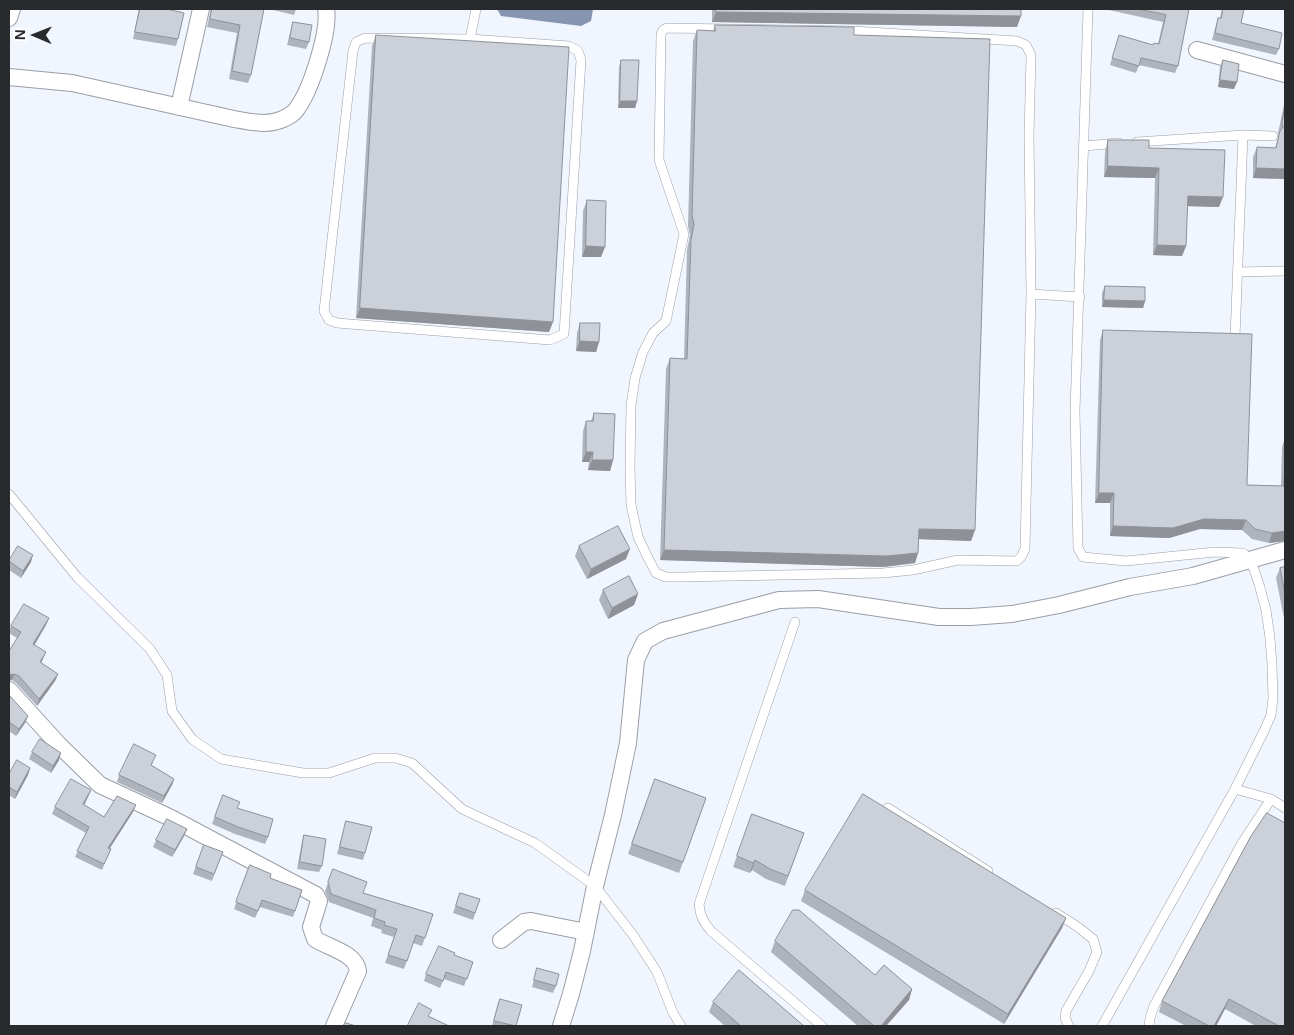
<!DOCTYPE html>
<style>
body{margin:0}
#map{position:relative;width:1294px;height:1035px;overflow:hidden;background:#f0f5fe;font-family:"Noto Sans",sans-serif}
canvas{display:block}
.frame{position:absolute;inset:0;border:10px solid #282a2e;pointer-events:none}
.north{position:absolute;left:10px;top:10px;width:50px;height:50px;-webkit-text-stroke:4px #fff;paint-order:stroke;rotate:271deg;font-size:14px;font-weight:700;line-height:20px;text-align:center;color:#282a2e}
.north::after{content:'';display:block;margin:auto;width:18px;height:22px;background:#282a2e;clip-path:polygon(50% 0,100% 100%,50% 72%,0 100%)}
</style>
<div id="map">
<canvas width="1294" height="1035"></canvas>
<div class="frame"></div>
<div class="north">N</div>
</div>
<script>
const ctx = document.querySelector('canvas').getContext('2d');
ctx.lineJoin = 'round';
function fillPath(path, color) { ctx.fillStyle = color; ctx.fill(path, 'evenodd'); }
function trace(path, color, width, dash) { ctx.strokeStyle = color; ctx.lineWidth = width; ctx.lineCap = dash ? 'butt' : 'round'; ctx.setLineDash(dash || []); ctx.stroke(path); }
fillPath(new Path2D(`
 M497 9H593L591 21 581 26 501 16Z`), '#8796b0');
const lane = new Path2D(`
 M1088 9 1075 411 1078 548 1083 557 1126 561 1215 552 1243 553 1251 561 1259 584 1266 610 1270 638 1272 665 1273 698 1271 715 1264 731 1235 789 1102 1026
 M667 28 853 31 1017 41 1026 45 1031 55 1029 136 1031 294 1025 549 1021 557 1017 561 958 560 913 570 883 573 681 577H666L656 573 647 556 638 537 631 505 630 468 631 406 635 378 643 352 653 333 666 321 684 234 659 160 661 34 663 30Z
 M365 38 470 39 569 46 578 51 581 60 564 334 550 340 337 323 329 320 324 311 353 51 356 42Z
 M470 39 476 9
 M1137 142 1243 135 1273 136
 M1084 146 1119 143
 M1238 272 1285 271
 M1031 294 1080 297
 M1235 337 1243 135
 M9 494 77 577 150 649 167 675 172 711 192 739 221 759 303 773H329L375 758H395L412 763 462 809 535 843 595 886 633 935 657 972 673 1013 681 1026
 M795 622 699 904C700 915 703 922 711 931L822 1026
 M1271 799 1285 808
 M888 808 988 871
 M1056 913 1078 927 1093 939 1097 952 1089 971 1066 1011 1065 1018 1069 1026
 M1149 1026 1150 1018 1154 1006 1242 843 1271 799 1235 789`);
const street = new Path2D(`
 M9 18 12 9
 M1197 50 1285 74
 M9 77 72 83 234 119C250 122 268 126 283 119 289 116 295 113 298 107 311 89 330 31 326 9
 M179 107 201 9
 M9 690 59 745 100 785 171 818 316 895 319 901 311 927 315 939C329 948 356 953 358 971L334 1026
 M501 940 524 922 531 921 586 932
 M561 1026 571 994 582 951 595 886 613 815 628 743 636 660 645 641 663 631 779 600 818 599 939 617H971L1012 614 1059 605 1130 587 1193 576 1285 550`);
trace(lane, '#9a9ea7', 10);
trace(street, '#9a9ea7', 18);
trace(lane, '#fff', 9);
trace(street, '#fff', 16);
fillPath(new Path2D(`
 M139 9H167L178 39 176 46 133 39Z
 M211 9H264L251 75 248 83 229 79 237 33 207 27Z
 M269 9H296L294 15Z
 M712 9H1021L1017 27 712 22Z
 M1109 9H1189L1178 66 1175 73 1139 65 1136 73 1110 65 1119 35 1153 45 1158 44 1163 22 1109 10Z
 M1222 9H1244L1241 23 1279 49 1276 55 1212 40 1216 25 1218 18H1220Z
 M293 22 309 42 306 49 287 45 291 29Z
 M715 25 854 35 975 530 971 541 919 539 918 553 915 563 883 567 660 560 666 369 670 358 684 359 687 250 690 235 688 226 693 41 697 30 713 31Z
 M376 35 549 332 356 318 372 46Z
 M621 60 637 101 635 108H618L619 67Z
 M1223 60 1234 89 1218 87 1220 67Z
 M1285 100V179L1253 178V157L1257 147 1275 148 1279 135 1278 133Z
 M1108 140 1149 148 1219 207 1187 206 1186 246 1182 256 1153 255 1155 178 1104 177 1105 151Z
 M587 200 601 257H582L583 211Z
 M1105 286 1145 301 1143 308 1102 307V293Z
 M580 323 599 342 596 352 576 351 577 333Z
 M1103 330 1247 485 1281 486 1282 447 1285 438V541L1269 543 1252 539 1242 530 1200 529 1169 538 1110 536V503H1095L1100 340Z
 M594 413 613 460 610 471 588 470 589 462H582L583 431 586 421H591Z
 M579 546 626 559 587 579 575 556Z
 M9 560 31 562 21 578 9 570Z
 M1285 567V623L1276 578 1280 568Z
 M603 590 638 594 634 605 608 619 599 600Z
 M49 618 46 625 34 645 43 659 41 663 58 674 55 681 37 706 16 683 12 680 17 638 9 633V631L11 626Z
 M9 695 28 716 25 723 16 736 9 731Z
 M32 752 59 760 51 773 29 759Z
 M153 762 151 766 174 779 172 785 162 803 117 782 119 775Z
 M30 768 28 775 15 799 9 795V774Z
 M655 779 706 798 679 873 628 854Z
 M91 790 88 797 84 805 104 817 133 812 110 848 111 849 102 870 75 857 86 833 52 814 55 807Z
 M223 795 268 837 265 844 235 834 212 824Z
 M752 814 804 833 785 886 766 879 752 870 750 873 733 867Z
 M346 821 365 853 363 860 337 854 344 828Z
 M1285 823V1026H1256L1225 1009 1216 1026H1186L1159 1012 1162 1001Z
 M187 829 184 836 172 857 153 847 156 840Z
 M304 835 322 866 319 872 297 869 302 842Z
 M204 845 223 852 212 881 193 874Z
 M250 865 270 878 302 890 293 917 260 907 255 918 234 909Z
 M333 869 363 893 433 914 422 946 413 943 404 969 385 963 394 937 381 933 382 930 371 926 373 918 329 902 325 891Z
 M805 890 1066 918 1062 928 1004 1024 801 901Z
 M460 893 480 899 473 920 453 913Z
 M775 941 875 975 912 989 909 1000 886 1026H858L771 952Z
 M473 962 464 986 444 979 440 988 424 981 426 974Z
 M537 968 556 986 553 993 532 987Z
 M500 999 516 1026H492Z
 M713 1002 804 1026H725L709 1012Z`), '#afb3bb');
fillPath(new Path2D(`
 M716 12 1021 16 1017 27 712 22Z
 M1220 80 1237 82 1234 89 1218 87Z
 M620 101H637L635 108H618Z
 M1108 166 1159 168 1155 178 1104 177Z
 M1256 168 1285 169V179L1253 178Z
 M1188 196 1223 197 1219 207 1184 206Z
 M1157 245 1186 246 1182 256 1153 255Z
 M586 246 605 247 601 257H582Z
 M1104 300 1145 301 1143 308 1102 307Z
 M360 308 553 322 549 332 356 318Z
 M580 341 599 342 596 352 576 351Z
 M586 452H593L589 462H582Z
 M592 460H613L610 471 588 470Z
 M1099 493H1114L1110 503H1095Z
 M1204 519 1246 520 1242 530 1200 529 1169 538 1110 536 1113 526Z
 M919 529 975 530 971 541 916 539Z
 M1285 531V541L1269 543 1272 533Z
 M630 549 626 559 587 579 591 569Z
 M664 550 918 553 915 563 883 567 660 560Z
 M33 555 31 562 21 578 23 571Z
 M638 594 634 605 608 619 612 608Z
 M49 618 46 625 31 651 33 644Z
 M46 652 43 659 37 669 40 662Z
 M14 674 12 680 9 681V675Z
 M58 674 55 681 37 706 39 699Z
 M28 716 25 723 16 736 19 729Z
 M61 753 59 760 51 773 53 766Z
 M30 768 28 775 15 799 17 792Z
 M174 779 172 785 162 803 164 796Z
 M91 790 88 797 81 811 83 804Z
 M136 805 133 812 106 854 108 848Z
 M187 829 184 836 172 857 175 850Z
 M755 860 752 870 750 873 753 863Z
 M1066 918 1062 928 1004 1024 1008 1014Z
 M912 989 909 1000 886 1026H881Z
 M1229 999 1225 1009 1216 1026H1214Z`), '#8e9298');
const building = new Path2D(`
 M140 9H167L184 13 178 39 135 32Z
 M212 9H264L251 75 232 71 240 25 210 19Z
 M716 9H1021V16L716 12Z
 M1138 9H1189L1178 66 1141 58 1139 66 1112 58 1119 35 1153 45 1154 43 1159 44 1166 15Z
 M1223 9H1244L1241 23 1282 33 1279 49 1215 33 1218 18H1221Z
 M293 22 312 25 309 42 290 38Z
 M715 25 854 27V35L990 39 975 530 919 529 918 553 887 556 664 550 670 358 687 359 691 240 694 224 692 215 697 30 715 31Z
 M376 35 569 47 553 322 360 308Z
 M621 60H639L637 101H620Z
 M1223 60 1239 64 1237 82 1220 80Z
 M1285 107V169L1256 168 1257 147 1276 148 1280 131 1283 127 1282 123Z
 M1108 140H1149V148L1225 150 1223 197 1188 196 1186 246 1157 245 1159 168 1108 166Z
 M587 200 606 201 605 247 586 246Z
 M1105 286 1145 287V301L1104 300Z
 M580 323H600L599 342 580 341Z
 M1103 330 1252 334 1247 485 1284 486 1285 458V531L1272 533 1255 529 1246 520 1204 519 1173 528 1113 526 1114 493H1099Z
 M594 413 615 414 613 460H592L593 452H586V421H593Z
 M618 526 630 549 591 569 579 546Z
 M18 546 33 555 23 571 9 561Z
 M1285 567V594L1280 568Z
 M629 576 638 594 612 608 603 590Z
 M24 604 49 618 33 644 46 652 40 662 58 674 39 699 19 676 14 674 9 675V651L21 632 11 626Z
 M9 695 28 716 19 729 9 722Z
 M40 739 61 753 53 766 32 752Z
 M134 744 156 755 151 765 174 779 164 796 119 775Z
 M17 760 30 768 17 792 9 787V774Z
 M71 779 91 790 83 804 104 817 117 796 136 805 108 848 111 849 104 864 77 851 89 827 55 807Z
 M655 779 706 798 683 862 632 844Z
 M863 794 1066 918 1008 1014 805 890Z
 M223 795 240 802 237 808 273 819 268 837 238 827 215 817Z
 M1267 813 1285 823V1026H1279L1229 999 1214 1026H1209L1162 1001 1251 836Z
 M752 814 804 833 788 876 770 869 755 860 753 863 737 856Z
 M167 819 187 829 175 850 156 840Z
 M346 821 372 827 365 853 340 847Z
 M304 835 326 839 322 866 300 862Z
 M204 845 223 852 214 874 196 867Z
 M250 865 271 874 270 878 302 890 295 911 262 900 258 911 236 902Z
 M333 869 367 882 363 893 433 914 425 938 416 935 407 961 388 955 397 929 384 925 385 922 374 918 376 910 331 894 328 882Z
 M460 893 480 899 475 913 456 906Z
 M793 910H799L875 975 884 965 912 989 881 1026H874L775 941Z
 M439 946 455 953 454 955 473 962 467 979 446 972 443 981 426 974Z
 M537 968 559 974 556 986 534 980Z
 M739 970 804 1026H741L713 1002Z
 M500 999 522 1005 516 1026 494 1021Z
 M419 1003 432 1010 428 1016 449 1026H410L408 1025Z
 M346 1023 356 1026H343Z`);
fillPath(building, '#cbd0d9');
trace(building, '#8e9298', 1);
</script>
